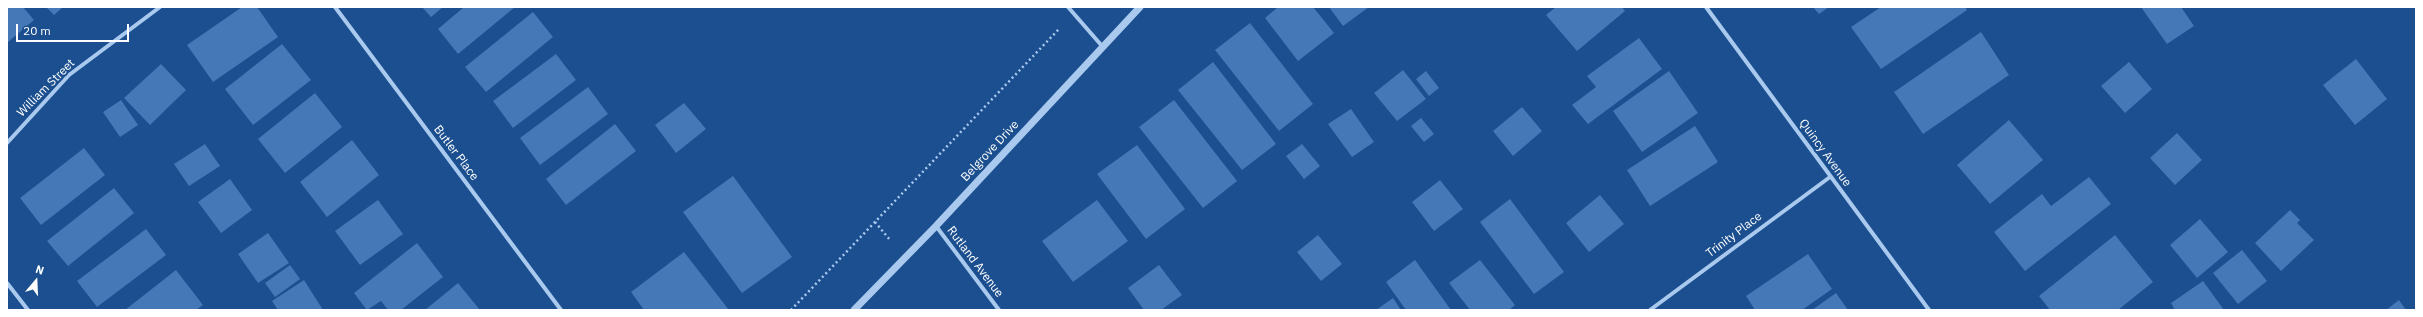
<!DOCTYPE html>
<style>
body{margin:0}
#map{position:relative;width:2423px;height:317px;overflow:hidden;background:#1b4f8f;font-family:"IBM Plex Sans",sans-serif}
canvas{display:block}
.frame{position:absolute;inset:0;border:8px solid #fff;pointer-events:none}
.north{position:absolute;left:16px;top:261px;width:40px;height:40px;-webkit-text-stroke:3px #1b4f8f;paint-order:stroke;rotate:19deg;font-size:11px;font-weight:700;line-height:16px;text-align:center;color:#fff}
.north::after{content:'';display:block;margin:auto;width:14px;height:18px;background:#fff;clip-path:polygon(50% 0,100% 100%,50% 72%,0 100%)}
.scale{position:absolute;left:16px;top:24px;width:113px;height:18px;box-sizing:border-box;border:2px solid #fff;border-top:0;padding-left:5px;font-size:12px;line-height:14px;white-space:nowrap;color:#fff;-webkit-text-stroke:3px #1b4f8f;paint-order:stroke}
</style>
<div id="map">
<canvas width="2423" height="317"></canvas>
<div class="frame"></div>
<div class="north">N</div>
<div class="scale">20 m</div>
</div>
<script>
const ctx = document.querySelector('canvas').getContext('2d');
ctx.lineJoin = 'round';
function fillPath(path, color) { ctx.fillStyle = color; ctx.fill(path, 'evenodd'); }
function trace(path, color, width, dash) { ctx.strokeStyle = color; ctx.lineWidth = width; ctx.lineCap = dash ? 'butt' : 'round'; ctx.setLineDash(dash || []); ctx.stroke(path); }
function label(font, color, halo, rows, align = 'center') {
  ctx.font = font + ' "IBM Plex Sans",sans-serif'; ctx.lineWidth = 4; ctx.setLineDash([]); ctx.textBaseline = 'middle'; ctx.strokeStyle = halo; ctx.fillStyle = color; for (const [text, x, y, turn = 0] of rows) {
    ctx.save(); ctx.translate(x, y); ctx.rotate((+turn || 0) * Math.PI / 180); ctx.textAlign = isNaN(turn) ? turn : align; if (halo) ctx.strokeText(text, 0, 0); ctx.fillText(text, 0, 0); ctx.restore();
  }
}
fillPath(new Path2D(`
 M7 7H23L34 20 7 43Z
 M46 7H63L54 15Z
 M242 7H257L278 37 213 82 187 45Z
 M422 7H443L431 17Z
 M464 7H515L458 54 438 29Z
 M1278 7H1313L1334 33 1298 61 1265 18Z
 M1329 7H1369L1343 26Z
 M1556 7H1622L1625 11 1577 51 1546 15Z
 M1813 7H1829L1819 14Z
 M1881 7H1965L1967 10 1881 69 1851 27Z
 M2141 7H2181L2194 26 2167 44Z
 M533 12 553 37 486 92 465 67Z
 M1250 23 1313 104 1279 131 1215 50Z
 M1981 32 2009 75 1923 134 1894 92Z
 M1639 38 1662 69 1588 124 1572 105 1596 87 1587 76Z
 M282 44 311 80 253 125 225 89Z
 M556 54 576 80 513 128 493 101Z
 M2356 59 2387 99 2355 125 2323 85Z
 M1213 62 1276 144 1242 170 1178 90Z
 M2129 62 2152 89 2125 113 2101 86Z
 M161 64 186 90 150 125 124 98Z
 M1403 70 1426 99 1397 121 1374 93Z
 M1426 71 1439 88 1429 96 1416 79Z
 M1669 71 1698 113 1642 152 1613 111Z
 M588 87 608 114 540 165 520 138Z
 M315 93 342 127 285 173 258 139Z
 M121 100 138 125 120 137 103 112Z
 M1174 100 1237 181 1203 208 1139 127Z
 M684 103 706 129 676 153 655 125Z
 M1522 107 1542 131 1513 156 1493 131Z
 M1351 109 1374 142 1352 157 1328 124Z
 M1421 118 1434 134 1424 142 1411 126Z
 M2009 120 2043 160 1990 204 1957 165Z
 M615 124 636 151 566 205 546 179Z
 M1695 126 1718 162 1650 206 1627 170Z
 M2177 133 2202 160 2175 185 2150 158Z
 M352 140 379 175 327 217 300 182Z
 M205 144 220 166 189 186 174 164Z
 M1302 144 1320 166 1304 179 1286 156Z
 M1137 145 1185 209 1146 239 1097 174Z
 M84 148 105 175 41 225 20 198Z
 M733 176 792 257 742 293 683 212Z
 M2089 177 2111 204 2025 271 1994 232 2042 194 2051 206Z
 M230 179 252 210 221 233 198 202Z
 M1440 180 1463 209 1434 231 1412 202Z
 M114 188 134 213 68 266 47 241Z
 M1600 195 1624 224 1589 252 1566 223Z
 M1510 199 1564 272 1534 294 1480 222Z
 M378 200 403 234 360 265 335 231Z
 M1097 200 1128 241 1073 282 1042 241Z
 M2290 210 2300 220 2297 223 2314 240 2281 271 2255 243Z
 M2200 219 2228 252 2197 278 2170 245Z
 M146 229 166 255 97 307 77 281Z
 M268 233 289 263 258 283 238 254Z
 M1318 235 1342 264 1321 281 1297 252Z
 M2115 235 2153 282 2118 310H2050L2039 296Z
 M417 243 443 277 401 310H388L381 301 367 310 354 293Z
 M2242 250 2267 281 2238 304 2213 273Z
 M684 252 729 310H644L631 292Z
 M1808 254 1832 289 1802 310H1755L1746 296Z
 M1415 260 1451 310H1406L1386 282Z
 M1480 260 1515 305 1509 310H1470L1449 283Z
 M290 265 300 279 275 297 265 283Z
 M1159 265 1182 295 1161 310H1144L1128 288Z
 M176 270 203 305 196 310H125Z
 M304 280 323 310H278L272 301Z
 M2203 281 2224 310H2175L2171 303Z
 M458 283 480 310H425Z
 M1836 293 1848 310H1812Z
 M1393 298 1401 310H1376Z
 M2399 300 2406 310H2386Z`), '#4478b7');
trace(new Path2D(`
 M875 222 890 240
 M791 310 1059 29`), '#a9c9ee', 2.5, [2, 3]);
trace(new Path2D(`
 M335 7 561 310
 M1068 7 1102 46
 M1706 7 1929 310
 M7 143 69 75 160 7
 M936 226 999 310
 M7 283 28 310
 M1650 310 1830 177`), '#a9c9ee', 4);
trace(new Path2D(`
 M854 310 936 226 1140 7`), '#a9c9ee', 7);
label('12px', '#fff', '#1b4f8f', [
 ["William Street",46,88,-45],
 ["Belgrove Drive",990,151,-47],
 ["Butler Place",456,153,53],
 ["Quincy Avenue",1825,153,54],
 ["Trinity Place",1734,235,-37],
 ["Rutland Avenue",975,262,53]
]);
</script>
